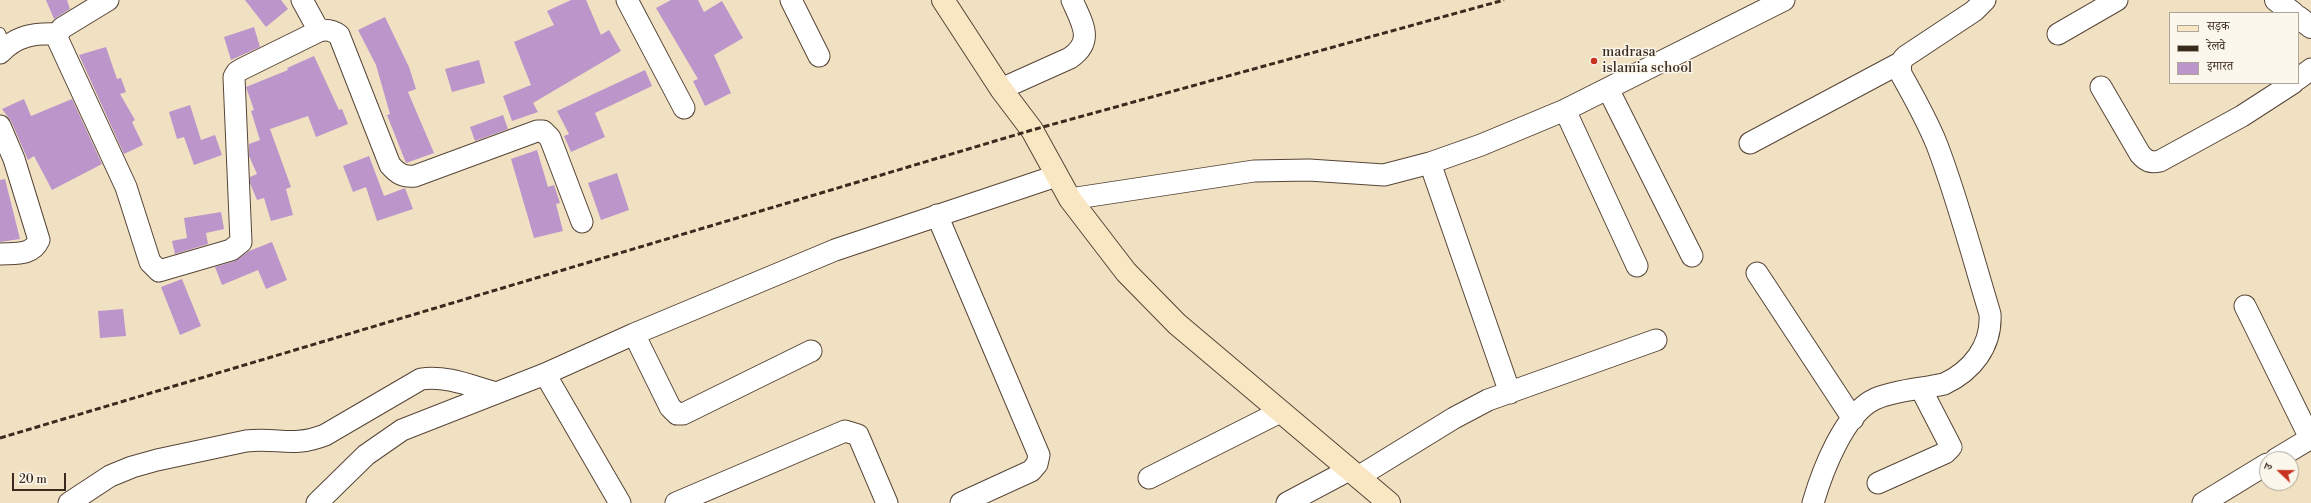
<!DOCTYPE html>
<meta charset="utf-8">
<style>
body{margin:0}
#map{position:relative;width:2311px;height:503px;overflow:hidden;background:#f0e1c2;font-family:"Libre Bodoni","Noto Serif Devanagari",serif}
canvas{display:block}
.legend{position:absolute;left:2169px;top:12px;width:130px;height:72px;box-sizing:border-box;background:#fbf7ec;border:1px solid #aea59a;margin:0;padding:5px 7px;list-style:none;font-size:12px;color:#3b2a1e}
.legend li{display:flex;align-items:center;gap:8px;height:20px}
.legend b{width:20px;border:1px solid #aea59a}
.north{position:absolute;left:2259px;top:451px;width:40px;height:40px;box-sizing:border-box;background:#fbf7ec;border:1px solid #aea59a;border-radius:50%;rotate:292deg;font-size:11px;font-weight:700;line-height:16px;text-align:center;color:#3b2a1e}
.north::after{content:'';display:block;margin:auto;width:14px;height:18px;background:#c8321e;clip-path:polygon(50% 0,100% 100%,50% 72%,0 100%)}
.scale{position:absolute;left:12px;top:473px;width:54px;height:18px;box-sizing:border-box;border:2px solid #3b2a1e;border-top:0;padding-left:5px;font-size:12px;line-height:14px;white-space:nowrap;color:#3b2a1e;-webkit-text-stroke:3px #fbf7ec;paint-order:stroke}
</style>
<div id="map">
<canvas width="2311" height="503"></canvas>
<ul class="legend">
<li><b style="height:5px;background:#f9e7c3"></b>सड़क</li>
<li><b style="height:5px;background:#3b2a1e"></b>रेलवे</li>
<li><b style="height:11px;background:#bc95cb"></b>इमारत</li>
</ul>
<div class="north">उ</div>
<div class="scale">20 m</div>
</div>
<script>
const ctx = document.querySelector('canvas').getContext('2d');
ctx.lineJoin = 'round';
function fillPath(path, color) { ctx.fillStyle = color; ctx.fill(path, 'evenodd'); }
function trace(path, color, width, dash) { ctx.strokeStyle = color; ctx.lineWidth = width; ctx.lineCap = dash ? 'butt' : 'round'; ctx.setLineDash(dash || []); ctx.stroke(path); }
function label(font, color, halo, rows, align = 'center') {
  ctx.font = font + ' "Libre Bodoni",serif'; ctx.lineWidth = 3; ctx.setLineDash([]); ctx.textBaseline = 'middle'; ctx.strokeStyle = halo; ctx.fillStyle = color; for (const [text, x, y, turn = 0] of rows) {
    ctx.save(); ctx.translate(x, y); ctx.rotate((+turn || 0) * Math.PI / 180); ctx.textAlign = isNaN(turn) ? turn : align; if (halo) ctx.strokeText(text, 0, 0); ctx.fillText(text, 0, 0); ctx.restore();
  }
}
fillPath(new Path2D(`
 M46 0H67L70 9 54 19Z
 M245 0H281L288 9 266 27Z
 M571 0H586L601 35 609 30 621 51 533 103 538 112 512 121 503 96 531 85 514 42 554 25 547 11Z
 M671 0H698L704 12 722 1 743 38 714 55 731 93 705 106 693 81 698 79 656 8Z
 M385 17 409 67 416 89 408 92 434 153 406 163 387 115 390 114 376 65 358 30Z
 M254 27 260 47 231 60 224 37Z
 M106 47 117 79 121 78 126 92 120 94 135 120 132 122 143 145 124 154 79 55Z
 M314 56 339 110 342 109 348 124 316 137 308 116 270 129 291 187 286 189 293 215 271 221 264 198 257 200 250 183V177L257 174 249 156V144L260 140 251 111 254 110 246 87 288 70 287 68Z
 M479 60 485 83 452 92 445 69Z
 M645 70 652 86 595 113 605 137 571 152 564 136 569 134 557 111Z
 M24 99 31 116 72 99 102 164 52 190 34 156 28 160 11 121 2 109Z
 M190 105 201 140 215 135 222 155 194 165 184 137 177 139 169 112Z
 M503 115 508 129 475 141 470 127Z
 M537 150 548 187 554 185 560 203 556 204 563 231 534 238 511 159Z
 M369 156 384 196 405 188 413 209 377 221 366 187 353 192 343 166Z
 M617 173 629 210 601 220 588 183Z
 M5 179 20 239 0 242V180Z
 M221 212 224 229 206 233 208 244 175 254 172 241 187 238 184 218Z
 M272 242 287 280 266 289 258 270 222 285 215 267 235 261 249 251Z
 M182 279 201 326 180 335 161 287Z
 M123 309 126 336 100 338 98 311Z`), '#bc95cb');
const service = new Path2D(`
 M0 33 6 47`);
const minor = new Path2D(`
 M108 0 62 28 58 34V40L126 187 150 262 159 271 231 250 241 242 234 77 237 72 242 69 319 31C327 29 332 30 339 35L390 165C398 174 403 177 415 176L537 131H543L550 138 582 222
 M302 0 319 31
 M627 0 684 108
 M791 0 819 56
 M2058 34 2117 0
 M0 53C17 35 35 33 58 34
 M2298 79 2311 69
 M2101 87 2140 154C2146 161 2150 163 2160 161L2242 116 2293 83
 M1001 89 1070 58C1095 41 1082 23 1072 0
 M1608 89 1692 256
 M1565 110 1637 266
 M0 126 14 159 39 240C32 256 15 253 0 254
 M1750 143 1900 63
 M1430 163 1510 393
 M1070 199 1254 171 1309 170 1384 175 1430 163 1481 145 1565 110 1784 0
 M937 215 1039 455 1037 464 1031 471 961 503
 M1757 273 1853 419
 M2245 306 2310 438
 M634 334 670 407 677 414H683L811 351
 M545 374 620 503
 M2276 459 2311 438
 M1358 477 1454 418 1488 400 1656 340
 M1149 478 1280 412
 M1878 483 1945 453 1951 447 1921 389
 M69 503 110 476 132 467 157 460 246 441C278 437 292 448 325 435L421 379C446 375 471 386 496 393
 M317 503 366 455 402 430 545 374 634 334 835 250 1056 176
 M676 503 845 431 858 435 887 503
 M1287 503 1349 470
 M1813 503C1822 472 1844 413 1875 399 1896 390 1922 389 1944 384 1972 371 1992 346 1990 314 1973 258 1958 200 1937 145 1927 120 1914 97 1901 74 1900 66 1900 61 1906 56L1974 11 1985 0
 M2203 503 2267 464`);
const tertiary = new Path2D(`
 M2276 0 2293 13
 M2298 17 2311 27`);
const secondary = new Path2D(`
 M943 0 1001 89 1032 130 1070 199 1126 272 1177 324 1389 503`);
trace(service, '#564537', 12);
trace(minor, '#564537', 23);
trace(tertiary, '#564537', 24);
trace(secondary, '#564537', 24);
trace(service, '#fff', 10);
trace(minor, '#fff', 21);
trace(tertiary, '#fff', 22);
trace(secondary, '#f9e7c3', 22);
trace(new Path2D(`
 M0 438 1032 130 1504 0`), '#3b2a1e', 3, [6, 3]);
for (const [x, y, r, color] of [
 [1594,61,4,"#c8321e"]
]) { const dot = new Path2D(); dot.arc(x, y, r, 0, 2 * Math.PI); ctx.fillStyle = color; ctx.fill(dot); trace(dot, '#fbf7ec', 1.5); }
label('14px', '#3b2a1e', '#fbf7ec', [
 ["madrasa",1602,53],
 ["islamia school",1602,69]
], 'left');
</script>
